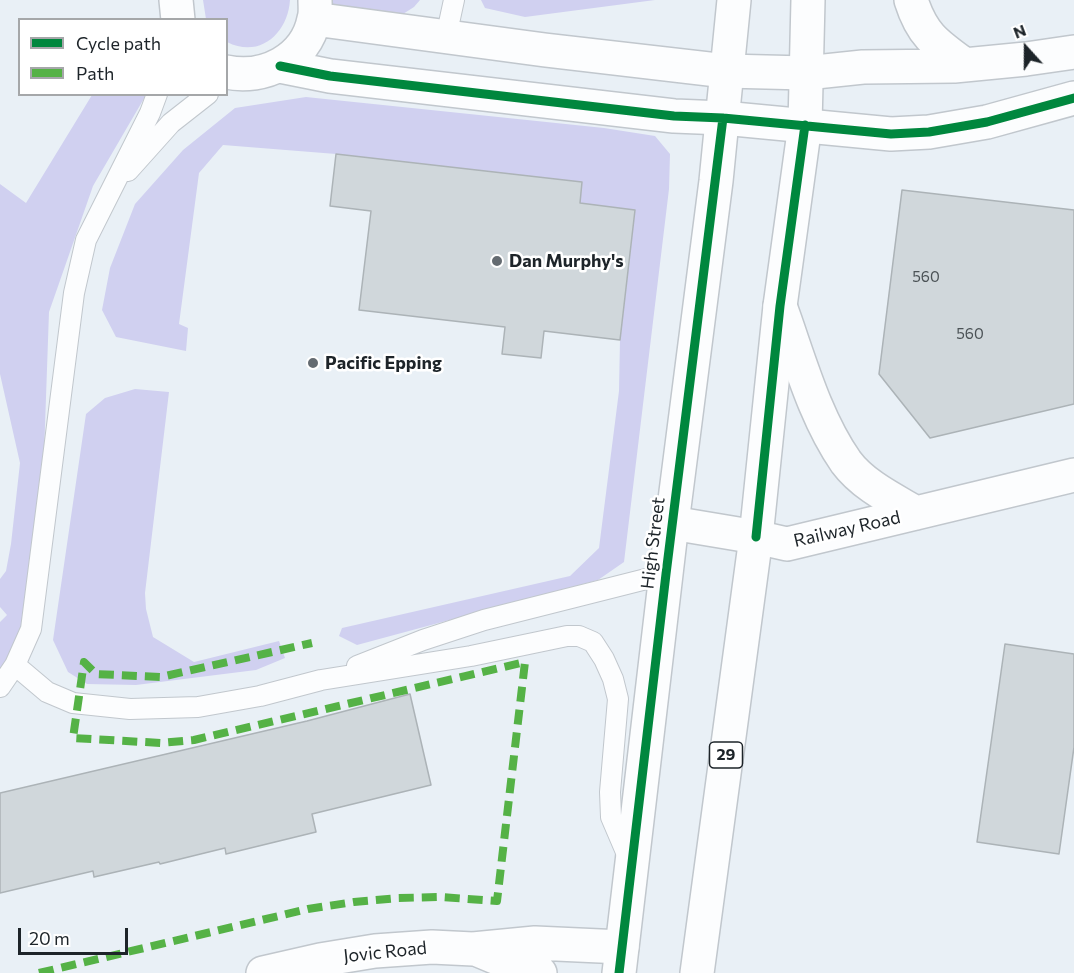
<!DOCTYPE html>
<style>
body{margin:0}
#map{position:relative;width:1074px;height:973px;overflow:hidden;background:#e9f0f6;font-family:Commissioner,sans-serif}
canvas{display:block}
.legend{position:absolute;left:18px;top:18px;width:210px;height:78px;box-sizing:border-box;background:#fff;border:2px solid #a5a7a9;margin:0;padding:8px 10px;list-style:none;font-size:18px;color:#1d2429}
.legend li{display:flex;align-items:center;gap:12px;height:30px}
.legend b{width:30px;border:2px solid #a5a7a9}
.north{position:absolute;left:996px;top:18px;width:60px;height:60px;-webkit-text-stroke:4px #fff;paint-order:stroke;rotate:339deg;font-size:16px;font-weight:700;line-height:24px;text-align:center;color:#1d2429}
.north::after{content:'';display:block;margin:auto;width:21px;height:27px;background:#1d2429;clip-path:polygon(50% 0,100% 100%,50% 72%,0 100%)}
.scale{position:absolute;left:18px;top:928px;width:110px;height:27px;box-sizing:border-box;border:3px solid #1d2429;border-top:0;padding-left:8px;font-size:18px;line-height:21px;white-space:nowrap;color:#1d2429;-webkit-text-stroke:4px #fff;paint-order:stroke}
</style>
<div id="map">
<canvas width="1074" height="973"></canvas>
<ul class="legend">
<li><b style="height:8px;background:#00873e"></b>Cycle path</li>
<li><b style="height:8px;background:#55b246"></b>Path</li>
</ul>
<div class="north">N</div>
<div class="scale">20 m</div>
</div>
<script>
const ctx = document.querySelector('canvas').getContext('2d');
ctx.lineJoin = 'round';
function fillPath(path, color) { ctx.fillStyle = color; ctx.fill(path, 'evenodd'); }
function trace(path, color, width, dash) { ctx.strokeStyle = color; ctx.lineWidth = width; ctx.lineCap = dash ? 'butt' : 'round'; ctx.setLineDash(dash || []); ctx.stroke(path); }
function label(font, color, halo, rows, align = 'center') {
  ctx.font = font + ' Commissioner,sans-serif'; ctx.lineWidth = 5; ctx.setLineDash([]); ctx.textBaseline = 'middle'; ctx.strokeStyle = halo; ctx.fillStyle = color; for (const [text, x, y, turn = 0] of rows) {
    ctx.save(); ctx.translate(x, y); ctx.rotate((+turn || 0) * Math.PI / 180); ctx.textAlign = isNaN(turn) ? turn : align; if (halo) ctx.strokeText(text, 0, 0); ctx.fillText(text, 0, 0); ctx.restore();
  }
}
fillPath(new Path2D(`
 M290 0C288 33 260 59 227 42L226 20 206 19 203 0Z
 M320 0H420L414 7 384 26Z
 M481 0H655L525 17 485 8Z
 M92 95H146L93 186 49 312 40 568 31 629 0 687V622L7 615 0 607V579L6 571 11 544 20 463 0 374V184L26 203Z
 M306 97 604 128 655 136 670 154 669 189 624 562 598 580 357 645 339 636 342 628 570 576 599 548 619 391 620 340 635 210 580 203 582 182 336 154 223 145 199 173 179 324 188 328 186 351 116 337 102 310 110 268 135 204 183 150 235 108Z
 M135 389 169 392 145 593 146 609 153 637 194 662 279 641 285 658 256 670 136 685 87 684 68 672 53 640 86 414 105 398Z`), '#d0d0f0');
const building = new Path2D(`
 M336 154 582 182 580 203 635 210 620 340 544 331 541 358 502 354 505 327 359 310 371 211 330 206Z
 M902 190 1074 210V404L930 438 879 374Z
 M1005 644 1074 654V747L1059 854 977 842Z
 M410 694 431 785 312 814 316 832 226 854 225 848 160 864 159 862 94 877 93 871 0 893V793L307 721Z`);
fillPath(building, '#d0d7db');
trace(building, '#acb3b7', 1.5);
const service = new Path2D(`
 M446 37 454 0
 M128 171 171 123 208 94
 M15 665 47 692 73 703 130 709 198 707 260 696 321 680 471 656 567 636H579L593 642 604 659 613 679 618 699 610 792 611 817 629 859
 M357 666 423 640 484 620 666 574
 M0 687 15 665 31 629 74 293 86 240 150 113 157 94`);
const minor = new Path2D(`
 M176 0 178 20
 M911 0C922 35 936 44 965 65
 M314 19 545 50 726 71 806 73 863 67 954 66 1026 59 1074 52
 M280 66 330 76 674 116 723 118 891 134 929 132 987 122 1074 98
 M226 72C264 80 306 60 314 19 316 13 315 6 315 0
 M780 306C799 358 814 416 846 462 863 485 892 499 916 513
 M672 523 756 537 787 544 1074 475
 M478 950 531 972 540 973
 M263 973 320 960 375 951 432 947 473 949 535 943 622 947`);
const primary = new Path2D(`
 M619 973 672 523 716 181 734 0
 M697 973 756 537 780 306 805 125 808 0`);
trace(service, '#c1c7cd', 22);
trace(minor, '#c1c7cd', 36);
trace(primary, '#c1c7cd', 36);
trace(service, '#fcfdfe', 20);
trace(minor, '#fcfdfe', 33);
trace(primary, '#fcfdfe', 33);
trace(new Path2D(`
 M39 973 308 909 354 902 398 898 440 897 497 901 525 662 194 740 161 743 73 738 84 662 96 674 161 677 312 643`), '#55b246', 8, [15, 8]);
trace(new Path2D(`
 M280 66 330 76 674 116 723 118 891 134 929 132 987 122 1074 98
 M756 537 780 306 805 125
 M619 973 666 574 723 118`), '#00873e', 9);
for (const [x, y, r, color] of [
 [497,261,6,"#646b71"],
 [313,363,6,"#646b71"]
]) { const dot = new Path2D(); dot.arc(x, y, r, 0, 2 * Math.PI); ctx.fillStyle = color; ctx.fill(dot); trace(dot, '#fff', 2); }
label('15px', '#4b5256', null, [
 ["560",926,277],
 ["560",970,334]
]);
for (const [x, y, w] of [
 [726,755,33]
]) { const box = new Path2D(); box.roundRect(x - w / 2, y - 13, w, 26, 4.5); ctx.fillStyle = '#fff'; ctx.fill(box); trace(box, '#1d2429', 1.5); }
label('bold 16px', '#1d2429', null, [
 ["29",726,755]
]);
label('bold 18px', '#1d2429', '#fff', [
 ["Dan Murphy's",509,261],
 ["Pacific Epping",325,363]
], 'left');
label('18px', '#1d2429', '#fff', [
 ["Railway Road",847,529,-13],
 ["High Street",653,543,-83],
 ["Jovic Road",385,952,-6]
]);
</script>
